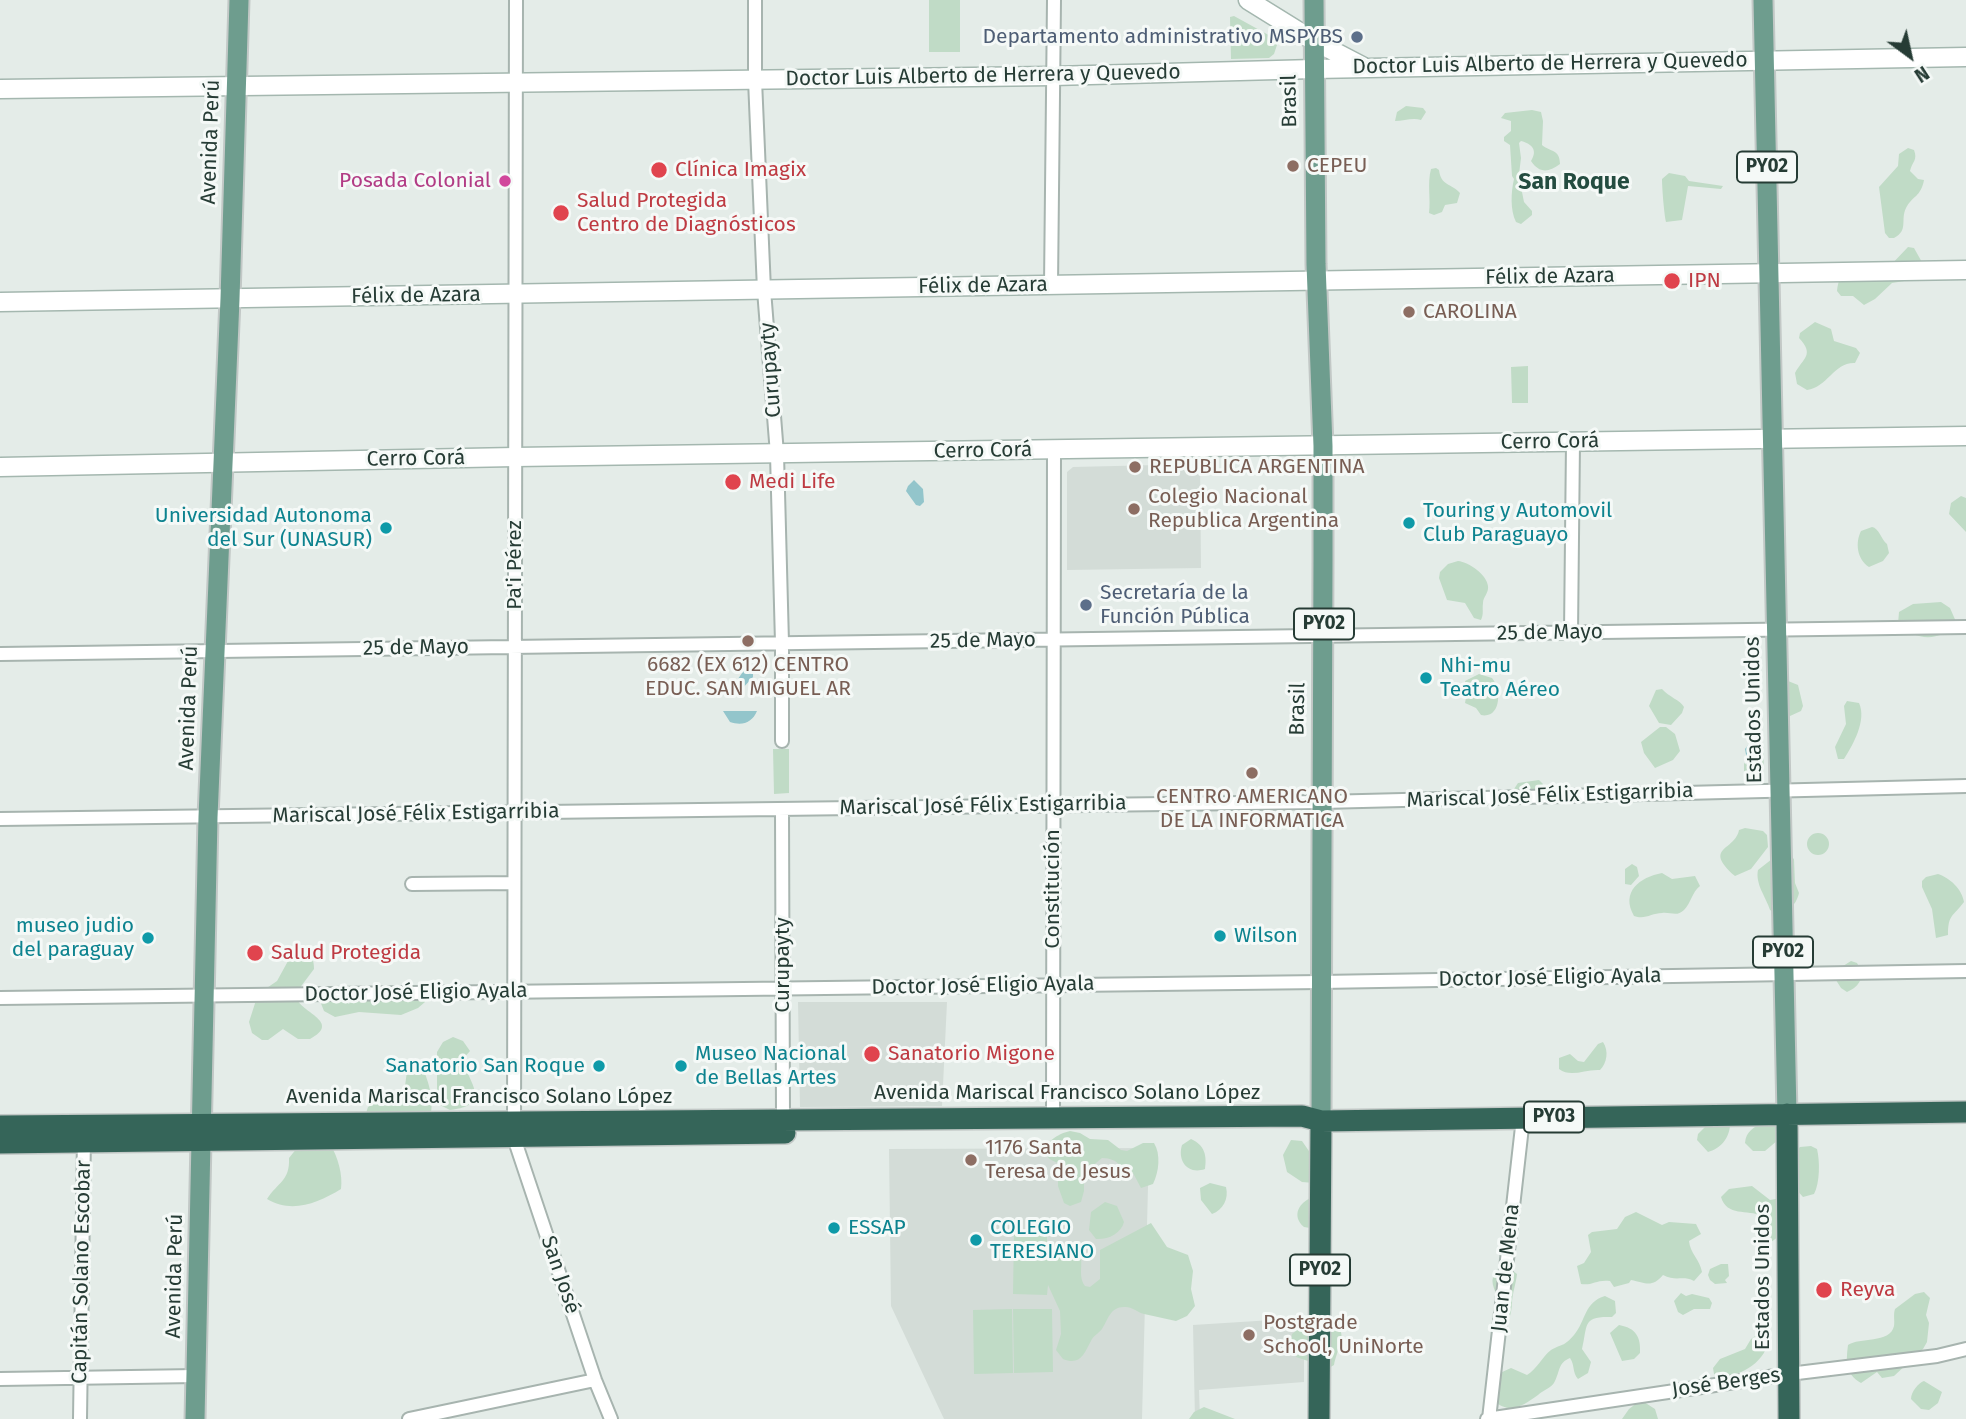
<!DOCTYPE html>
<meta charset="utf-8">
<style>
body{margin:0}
#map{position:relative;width:1966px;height:1419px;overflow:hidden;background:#e4ece8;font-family:"Fira Sans",sans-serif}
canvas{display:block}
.north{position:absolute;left:1875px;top:21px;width:70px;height:70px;-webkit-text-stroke:5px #f5f9f7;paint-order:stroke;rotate:147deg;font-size:19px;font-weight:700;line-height:28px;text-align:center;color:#263c35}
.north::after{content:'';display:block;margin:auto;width:24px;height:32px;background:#263c35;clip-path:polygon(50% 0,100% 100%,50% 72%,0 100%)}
</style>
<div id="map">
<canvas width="1966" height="1419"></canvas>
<div class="north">N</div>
</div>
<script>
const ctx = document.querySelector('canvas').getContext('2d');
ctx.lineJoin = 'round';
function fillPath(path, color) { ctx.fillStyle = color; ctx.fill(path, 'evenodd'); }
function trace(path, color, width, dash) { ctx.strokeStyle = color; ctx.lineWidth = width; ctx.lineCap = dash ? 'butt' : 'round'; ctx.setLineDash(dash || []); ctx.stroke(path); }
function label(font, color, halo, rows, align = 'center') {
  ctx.font = font + ' "Fira Sans",sans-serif'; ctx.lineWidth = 6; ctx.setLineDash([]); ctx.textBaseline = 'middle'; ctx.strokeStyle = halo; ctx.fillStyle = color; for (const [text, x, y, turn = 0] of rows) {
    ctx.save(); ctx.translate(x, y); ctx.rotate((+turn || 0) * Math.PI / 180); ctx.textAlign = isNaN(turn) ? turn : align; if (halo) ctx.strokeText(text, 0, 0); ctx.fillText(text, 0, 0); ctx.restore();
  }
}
fillPath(new Path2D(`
 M1200 464 1201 568 1067 570V472L1073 467Z
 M798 1002H947L942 1106 800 1107Z
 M1149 1148 1142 1419H944L891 1306 889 1149Z
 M1304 1318V1382L1199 1390 1200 1419H1195L1193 1325Z`), '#d3dcd7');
fillPath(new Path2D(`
 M929 0H960V52H929Z
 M1234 16 1274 38 1277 45 1274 54 1269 58 1231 59 1230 17Z
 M1406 106 1423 108 1426 112 1421 120C1413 117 1404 121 1395 121L1397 112Z
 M1532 110 1541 112 1543 121 1542 145C1550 152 1560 149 1560 164 1548 173 1539 173 1531 161 1538 150 1532 144 1521 141L1519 143 1521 158 1519 174 1522 192 1524 202 1532 211V215L1521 224 1516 222C1510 210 1511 192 1514 179L1512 176 1510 145 1504 141V137L1511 131V121L1501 118 1505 113Z
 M1908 148 1914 150C1918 160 1912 162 1910 171L1918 179 1924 180C1921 197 1912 196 1906 208 1900 220 1909 230 1894 238H1889L1885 233 1879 187 1898 166 1899 154Z
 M1436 168 1439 170C1441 186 1451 183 1460 193L1457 203 1445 205 1442 212 1434 215 1429 213C1431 199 1427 184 1431 169Z
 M1669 173 1685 176 1689 181 1723 186 1721 189 1688 186 1682 220 1666 222C1664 213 1662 187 1662 179Z
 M1908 247 1914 248 1923 264V278L1892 283 1875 299 1864 305 1853 296H1841L1837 291C1841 257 1863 262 1888 268Z
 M1815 322 1831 329 1834 341 1856 348 1860 353 1855 363C1834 362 1828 387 1807 390L1797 384 1795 373C1803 358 1815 355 1799 338L1800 333Z
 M1528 366V403H1512L1511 367Z
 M1961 496 1966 498V532L1949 514 1951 503Z
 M1872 527C1879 528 1881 539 1887 544L1889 553 1883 561 1869 567C1857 559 1855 543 1861 531Z
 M1458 561C1469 562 1487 575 1488 586 1489 593 1483 597 1483 603 1482 610 1484 613 1481 620L1474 618 1465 603 1447 600 1439 578 1440 572 1448 564Z
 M1941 602 1950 608 1957 624C1939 642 1916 641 1898 624L1899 612 1913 604Z
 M1479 674 1492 678C1502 690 1501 719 1481 715L1476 708 1465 703 1467 692 1465 681Z
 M1788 681 1798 685 1803 706 1801 711 1790 716 1785 713 1783 683Z
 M1662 689C1669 697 1680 700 1684 707L1682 713 1671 725 1659 723 1649 706 1656 690Z
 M1847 701 1859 703C1867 720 1853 745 1844 759H1838L1835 747 1846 724 1844 706Z
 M1660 727H1666L1675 734 1680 751 1673 760 1655 768 1644 753 1641 742Z
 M1763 743 1764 773H1744V763L1747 765 1753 745 1748 744Z
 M773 749H789V793L774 794Z
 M1539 780 1543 784 1539 791 1512 792 1518 783Z
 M1745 828 1763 831 1767 835 1768 847 1751 869 1735 876C1702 847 1735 851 1739 830Z
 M1807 844a11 11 0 1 1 22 0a11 11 0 1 1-22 0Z
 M1789 855 1794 859 1795 883 1799 893C1795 908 1789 909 1775 913L1770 910C1766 897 1755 884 1758 870L1772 859Z
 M1632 864 1637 867 1639 876 1631 885 1625 884V869Z
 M1662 873 1672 879 1695 876 1700 886C1692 892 1691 903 1684 910 1677 917 1671 912 1662 913 1652 913 1645 920 1634 916 1620 892 1640 877 1662 873Z
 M1938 874C1950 878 1962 889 1964 902 1953 917 1948 914 1948 935L1936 938 1932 909 1922 887V881L1926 877Z
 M302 953C312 954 314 960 314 969L299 989 298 1001C306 1014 340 1023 310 1039H298L283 1029 268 1040H262L252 1033 249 1022 258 994 277 981 288 961Z
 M1851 961 1857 963C1865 976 1861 986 1847 992L1841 988 1834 977 1835 971Z
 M330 995 341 998 349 1004 352 999 423 996 425 1002 418 1008 401 1015 359 1012 335 1017 324 1011 320 1001Z
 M453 1037 463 1041 470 1051 463 1059C468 1083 494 1105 450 1110L440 1105 437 1100V1052L443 1042Z
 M1603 1042C1609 1051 1607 1063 1600 1070 1585 1069 1571 1078 1559 1069V1058L1570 1054 1578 1061 1584 1062 1598 1044Z
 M413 1060 419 1061C427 1075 434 1097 431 1113L369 1117 366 1113 368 1107 383 1098 399 1097 404 1093 408 1064Z
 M1715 1117 1730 1124C1730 1138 1720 1149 1708 1152L1697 1140 1698 1134Z
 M1764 1122 1780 1126 1778 1140 1765 1151H1753L1745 1143C1746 1131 1754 1127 1764 1122Z
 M1070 1131 1080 1133 1090 1139 1108 1140 1121 1150 1127 1151 1143 1143H1154C1161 1154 1159 1172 1153 1184L1141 1188 1133 1173C1120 1170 1120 1158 1102 1158L1084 1173V1191L1081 1202 1070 1206 1064 1203 1058 1186V1163C1031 1153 1052 1135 1070 1131Z
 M1191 1139C1205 1145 1207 1156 1205 1169 1188 1175 1177 1161 1182 1145Z
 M1291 1140 1302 1141 1311 1154 1314 1183 1302 1182 1287 1172 1283 1155Z
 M330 1144C338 1157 343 1175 341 1189 318 1203 292 1214 267 1199 278 1182 290 1181 289 1158L297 1148Z
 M1811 1146 1817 1149C1820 1161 1820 1183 1814 1194L1803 1197 1795 1188 1788 1159 1800 1147Z
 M1210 1183 1226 1187C1229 1199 1223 1210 1212 1214L1201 1200 1200 1188Z
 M1752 1186 1770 1200 1781 1198 1782 1234 1767 1245C1757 1237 1759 1231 1765 1220L1762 1216C1747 1209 1727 1217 1721 1197L1729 1189Z
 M1313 1197 1310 1228 1304 1227C1291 1216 1299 1202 1313 1197Z
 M1105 1202 1117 1206 1124 1222C1121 1234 1107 1240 1096 1239L1089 1230 1091 1212Z
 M1636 1212 1662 1225 1669 1222 1696 1224 1701 1234 1689 1241C1690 1253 1700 1260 1702 1272L1694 1281C1683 1275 1676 1282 1663 1275 1652 1288 1646 1283 1631 1280L1629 1283 1614 1287 1610 1281C1597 1279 1592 1286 1581 1284L1577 1266 1584 1263 1591 1252 1588 1235 1592 1232 1617 1229 1625 1217Z
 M1151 1223 1167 1247 1188 1255 1193 1271 1191 1289 1195 1306 1187 1316 1176 1321C1165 1319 1155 1316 1144 1314 1137 1312 1131 1306 1124 1307 1110 1307 1108 1320 1102 1329 1098 1334 1093 1336 1091 1341 1084 1354 1080 1366 1063 1359L1056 1350 1061 1334 1060 1311 1048 1285 1047 1295 1013 1294 1014 1231H1047V1260L1065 1250 1076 1248C1087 1259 1076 1274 1085 1286L1090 1287 1100 1279V1250Z
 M1721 1264H1728L1729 1276 1725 1280 1727 1283 1715 1284 1710 1280 1708 1275 1710 1269Z
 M1508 1267 1517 1274C1516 1284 1512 1294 1512 1304 1511 1316 1508 1332 1492 1322 1492 1314 1496 1313 1498 1306 1500 1295 1490 1287 1493 1277Z
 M1924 1292 1930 1298 1926 1315 1929 1323 1927 1342 1923 1349 1894 1376 1882 1378 1877 1372 1861 1383C1845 1374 1846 1361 1848 1345 1859 1337 1890 1344 1894 1326 1895 1321 1893 1315 1895 1309L1915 1294Z
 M1681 1293 1686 1296 1692 1294 1709 1298 1712 1303 1710 1309H1694L1683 1315 1678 1312 1674 1301Z
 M1605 1296 1615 1301 1616 1313 1612 1317C1582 1316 1588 1324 1582 1349L1591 1362 1588 1373 1578 1379C1572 1372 1575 1365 1570 1358 1558 1363 1560 1371 1555 1381 1552 1388 1543 1390 1538 1395 1523 1405 1511 1416 1493 1400L1500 1373 1511 1368 1527 1375C1537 1369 1542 1357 1551 1350 1561 1344 1564 1347 1574 1335 1586 1321 1584 1302 1605 1296Z
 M1012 1309 1013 1373 974 1374 973 1310Z
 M1013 1309H1052L1053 1372 1014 1373Z
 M1312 1323C1354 1324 1341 1336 1334 1365L1329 1368 1296 1357 1291 1346 1292 1334 1301 1327Z
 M1619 1325C1636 1328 1641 1337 1640 1353L1634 1359 1622 1361 1610 1333Z
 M1761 1332 1766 1335C1775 1358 1733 1384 1714 1374L1713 1368 1720 1359 1745 1349 1751 1339Z
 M1924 1381 1942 1392 1938 1403 1929 1410 1921 1409 1911 1399C1911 1392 1918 1383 1924 1381Z
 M1638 1402H1644L1655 1409 1658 1419H1622L1629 1409Z
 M1204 1407 1235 1419H1189L1194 1412Z`), '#c0dbc6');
fillPath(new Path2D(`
 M914 480 923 489 924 502 920 506 916 505 906 491 908 486Z
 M745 669 753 674V677L741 690H730Z
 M723 711H757C752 723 742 726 730 722Z
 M1748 745H1754C1757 750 1758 761 1754 765L1748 766 1745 749Z`), '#93c5cb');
const street = new Path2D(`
 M516 0 514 1138 595 1380 611 1419
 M755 0V80L764 290 777 454 782 643V741
 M1051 285 1054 0
 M1571 633 1573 442
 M0 654 1966 627
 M782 810 783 1119
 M0 819 1322 802 1966 786
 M412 884 514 883
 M0 998 1321 982 1966 971
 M1053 1117 1054 450
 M0 1379 196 1376
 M80 1419 84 1136
 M409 1419 595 1380
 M1487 1419 1789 1374 1937 1356 1966 1349
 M1489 1419 1523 1118`);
const secondary = new Path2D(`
 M1248 0 1314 41 1362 66
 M0 89 1053 76 1314 69 1966 57
 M0 302 1966 270
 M0 467 515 457 1966 436`);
const primary = new Path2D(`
 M1314 0 1316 264 1323 446V559L1321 1121
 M1763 0 1787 1114
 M195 1419 208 817 230 299 239 0`);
const highway = new Path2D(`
 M1787 1114 1789 1419
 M0 1126 1302 1116 1321 1121 1966 1112
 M0 1143 785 1133
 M1319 1419 1321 1121`);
trace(street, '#a7b4af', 16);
trace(secondary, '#a4b7af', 21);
trace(primary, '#c2c8c6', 23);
trace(highway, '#c2c8c6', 24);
trace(street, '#fff', 12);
trace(secondary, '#fff', 18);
trace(primary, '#6e9d8e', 19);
trace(highway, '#356559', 21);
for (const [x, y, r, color] of [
 [1357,37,7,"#5c6f8a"],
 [1293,166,7,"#8d6e63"],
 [659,170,9,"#e0444e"],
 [505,181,7,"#d1479c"],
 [561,213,9,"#e0444e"],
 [1672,281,9,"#e0444e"],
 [1409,312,7,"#8d6e63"],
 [1135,467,7,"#8d6e63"],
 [733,482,9,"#e0444e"],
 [1134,509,7,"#8d6e63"],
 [1409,523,7,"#0f9aa8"],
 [386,528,7,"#0f9aa8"],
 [1086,605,7,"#5c6f8a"],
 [748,641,7,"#8d6e63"],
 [1426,678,7,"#0f9aa8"],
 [1252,773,7,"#8d6e63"],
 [1220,936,7,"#0f9aa8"],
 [148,938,7,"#0f9aa8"],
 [255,953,9,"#e0444e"],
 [872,1054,9,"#e0444e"],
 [599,1066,7,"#0f9aa8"],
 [681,1066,7,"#0f9aa8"],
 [971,1160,7,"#8d6e63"],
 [834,1228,7,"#0f9aa8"],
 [976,1240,7,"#0f9aa8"],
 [1824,1290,9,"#e0444e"],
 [1249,1335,7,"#8d6e63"]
]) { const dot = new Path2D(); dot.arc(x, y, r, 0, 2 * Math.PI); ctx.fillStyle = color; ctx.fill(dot); trace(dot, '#f5f9f7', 2.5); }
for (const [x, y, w] of [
 [1767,167,60],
 [1324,624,60],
 [1783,952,60],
 [1554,1117,60],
 [1320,1270,60]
]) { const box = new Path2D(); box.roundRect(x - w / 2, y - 15.5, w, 31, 5); ctx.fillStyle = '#f5f9f7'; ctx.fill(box); trace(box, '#263c35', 2); }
label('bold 19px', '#263c35', null, [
 ["PY02",1767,167],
 ["PY02",1324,624],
 ["PY02",1783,952],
 ["PY03",1554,1117],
 ["PY02",1320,1270]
]);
label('21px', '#4e5e75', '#f5f9f7', [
 ["Departamento administrativo MSPYBS",1343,37],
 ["Secretaría de la",1100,593,"left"],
 ["Función Pública",1100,617,"left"]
], 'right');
label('21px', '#263c35', '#f5f9f7', [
 ["Doctor Luis Alberto de Herrera y Quevedo",1550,64,-1],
 ["Doctor Luis Alberto de Herrera y Quevedo",983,76,-1],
 ["Brasil",1290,101,-91],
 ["Avenida Perú",211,142,-88],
 ["Félix de Azara",1550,277,-1],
 ["Félix de Azara",983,286,-1],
 ["Félix de Azara",416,296,-1],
 ["Curupayty",771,370,-94],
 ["Cerro Corá",1550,442,-1],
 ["Cerro Corá",983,451,-1],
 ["Cerro Corá",416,459,-1],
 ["Pa'i Pérez",515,565,-90],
 ["25 de Mayo",1550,633,-1],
 ["25 de Mayo",983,641,-1],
 ["25 de Mayo",416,648,-1],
 ["Avenida Perú",189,708,-88],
 ["Brasil",1298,709,-89],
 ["Estados Unidos",1754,710,-91],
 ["Mariscal José Félix Estigarribia",1550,796,-2],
 ["Mariscal José Félix Estigarribia",983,806,-1],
 ["Mariscal José Félix Estigarribia",416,814,-1],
 ["Constitución",1053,889,-90],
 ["Curupayty",783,965,-90],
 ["Doctor José Eligio Ayala",1550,978,-1],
 ["Doctor José Eligio Ayala",983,986,-1],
 ["Doctor José Eligio Ayala",416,993,-1],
 ["Avenida Mariscal Francisco Solano López",1067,1093],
 ["Avenida Mariscal Francisco Solano López",479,1097],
 ["Juan de Mena",1506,1268,-84],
 ["Capitán Solano Escobar",82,1272,-89],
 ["San José",560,1275,71],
 ["Avenida Perú",175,1276,-89],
 ["Estados Unidos",1763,1277,-90],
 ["José Berges",1726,1383,-8]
]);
label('21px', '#785e54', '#f5f9f7', [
 ["CEPEU",1307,166],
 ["CAROLINA",1423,312],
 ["REPUBLICA ARGENTINA",1149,467],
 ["Colegio Nacional",1148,497],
 ["Republica Argentina",1148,521],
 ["6682 (EX 612) CENTRO",748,665,"center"],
 ["EDUC. SAN MIGUEL AR",748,689,"center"],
 ["CENTRO AMERICANO",1252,797,"center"],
 ["DE LA INFORMATICA",1252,821,"center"],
 ["1176 Santa",985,1148],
 ["Teresa de Jesus",985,1172],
 ["Postgrade",1263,1323],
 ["School, UniNorte",1263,1347]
], 'left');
label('21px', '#be3a42', '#f5f9f7', [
 ["Clínica Imagix",675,170],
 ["Salud Protegida",577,201],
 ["Centro de Diagnósticos",577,225],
 ["IPN",1688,281],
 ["Medi Life",749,482],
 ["Salud Protegida",271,953],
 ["Sanatorio Migone",888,1054],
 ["Reyva",1840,1290]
], 'left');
label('21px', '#b23c85', '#f5f9f7', [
 ["Posada Colonial",491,181]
], 'right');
label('21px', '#0d838f', '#f5f9f7', [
 ["Touring y Automovil",1423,511],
 ["Club Paraguayo",1423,535],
 ["Universidad Autonoma",372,516,"right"],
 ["del Sur (UNASUR)",372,540,"right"],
 ["Nhi-mu",1440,666],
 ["Teatro Aéreo",1440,690],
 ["museo judio",134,926,"right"],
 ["del paraguay",134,950,"right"],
 ["Wilson",1234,936],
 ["Museo Nacional",695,1054],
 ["de Bellas Artes",695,1078],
 ["Sanatorio San Roque",585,1066,"right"],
 ["ESSAP",848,1228],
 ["COLEGIO",990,1228],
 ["TERESIANO",990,1252]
], 'left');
label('bold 23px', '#244c40', '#f5f9f7', [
 ["San Roque",1574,183]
]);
</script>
